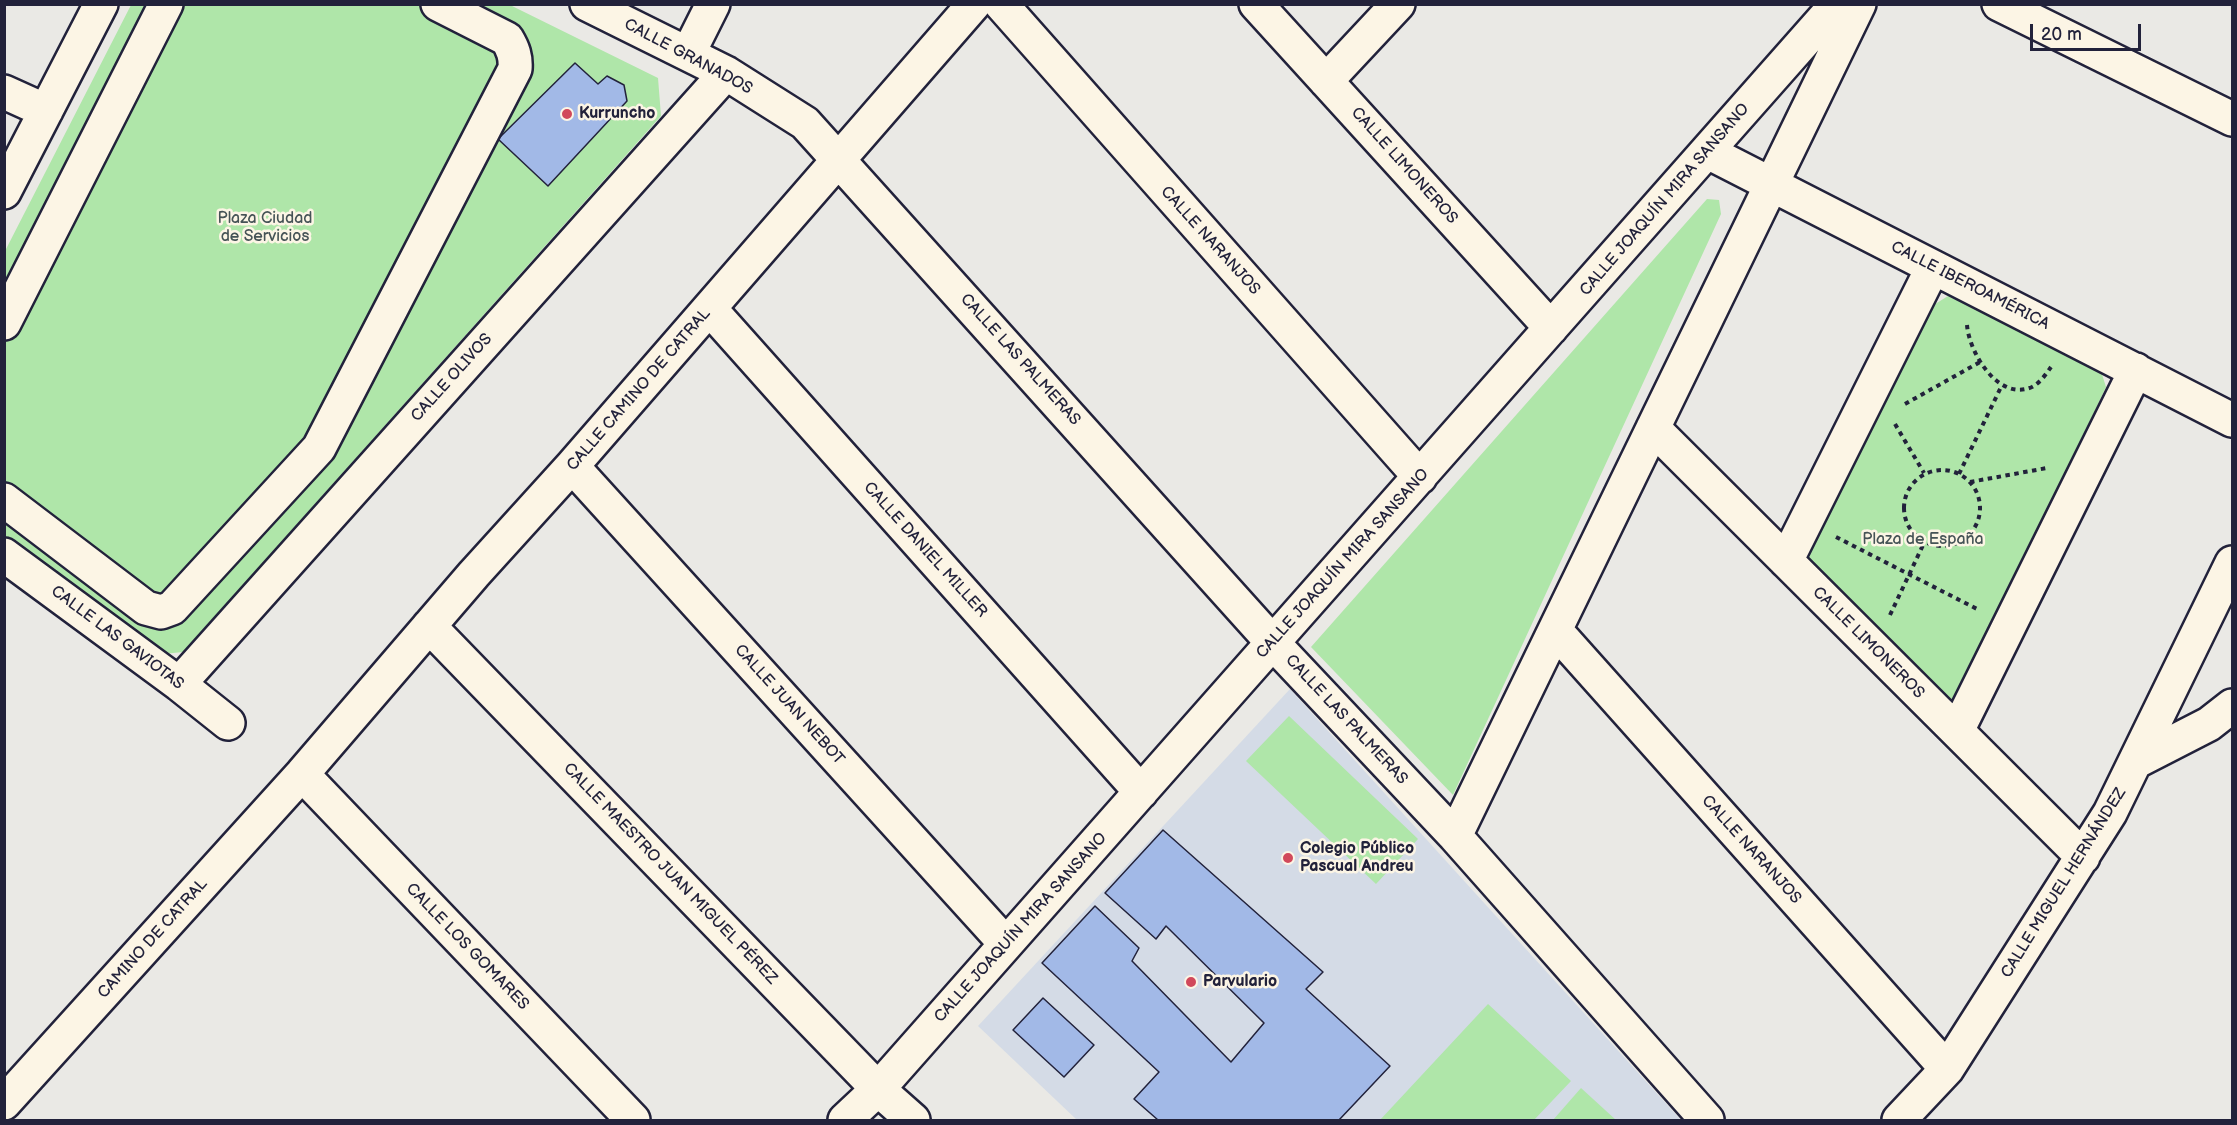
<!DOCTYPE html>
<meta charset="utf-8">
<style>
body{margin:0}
#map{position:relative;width:2237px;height:1125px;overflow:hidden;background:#eae9e5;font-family:"Balsamiq Sans",sans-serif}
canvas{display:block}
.frame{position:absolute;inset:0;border:6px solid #22223b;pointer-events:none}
.scale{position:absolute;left:2030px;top:24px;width:111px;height:27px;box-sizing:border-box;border:3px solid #22223b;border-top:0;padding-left:8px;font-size:18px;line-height:21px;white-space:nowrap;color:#22223b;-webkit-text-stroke:4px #fcf5e5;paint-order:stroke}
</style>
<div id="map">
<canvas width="2237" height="1125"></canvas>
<div class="frame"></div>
<div class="scale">20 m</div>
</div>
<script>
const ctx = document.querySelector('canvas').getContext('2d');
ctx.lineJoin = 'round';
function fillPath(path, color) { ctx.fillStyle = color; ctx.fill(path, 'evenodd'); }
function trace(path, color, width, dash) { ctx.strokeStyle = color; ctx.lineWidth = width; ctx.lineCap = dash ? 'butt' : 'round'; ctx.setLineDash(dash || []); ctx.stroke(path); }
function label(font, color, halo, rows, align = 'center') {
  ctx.font = font + ' "Balsamiq Sans",sans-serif'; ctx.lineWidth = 5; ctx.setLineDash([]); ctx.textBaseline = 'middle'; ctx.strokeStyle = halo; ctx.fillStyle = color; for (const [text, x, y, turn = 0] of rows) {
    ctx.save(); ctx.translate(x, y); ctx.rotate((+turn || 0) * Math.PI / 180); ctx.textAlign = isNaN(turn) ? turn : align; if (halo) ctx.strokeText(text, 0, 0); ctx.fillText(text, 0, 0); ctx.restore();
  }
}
fillPath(new Path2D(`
 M1290 689 1681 1120H1077L978 1026Z`), '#d4dbe6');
fillPath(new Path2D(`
 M131 5H510L658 78 661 116 183 652 153 655 5 540 4 253Z
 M1707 199 1719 200 1721 214 1453 795 1311 647Z
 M1948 296 2100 368 2106 387 1960 697 1941 701 1812 571 1805 552 1932 306Z
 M1289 716 1418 839 1376 884 1246 761Z
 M1488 1004 1571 1081 1534 1120H1380Z
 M1581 1088 1616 1120H1553Z`), '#afe6a9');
const building = new Path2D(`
 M575 63 598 84 607 76 624 85 627 101 548 186 498 139Z
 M1163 830 1323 972 1306 989 1390 1066 1339 1120H1158L1134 1099 1159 1072 1042 963 1095 906 1139 948 1132 961 1231 1062 1264 1023 1166 926 1156 939 1105 893Z
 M1043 998 1094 1045 1064 1077 1013 1030Z`);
fillPath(building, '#a2b9e7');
trace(building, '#22223b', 1.5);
const minor = new Path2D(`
 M587 4 726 73 805 123 1273 643 1455 836 1707 1120
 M1001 4 1420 477
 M1256 4 1551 328
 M1999 4 2232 119
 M688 54 713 4
 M1326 81 1398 4
 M4 92 46 111
 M1708 152 2232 420
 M4 192 101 4
 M710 309 1141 792
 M4 323 166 4
 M1653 428 2083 857
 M572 466 1006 944
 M4 500 146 608 161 612 172 608 319 448 515 69C516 57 513 49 507 39L438 4
 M4 555 179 684 228 723
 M1786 561 1933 267
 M429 626 878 1089 913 1120
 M1555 630 1947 1069
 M179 684 726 73
 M1957 731 2136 370
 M2135 762 2209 724 2232 706
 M302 774 633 1120
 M1455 836 1859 4
 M4 1103 302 774 474 574 572 466 974 4
 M845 1120 878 1089 1837 4
 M1899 1120 1947 1069 2110 813 2232 563`);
trace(minor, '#22223b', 38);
trace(new Path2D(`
 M1967 325C1969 352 1998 402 2032 387 2040 383 2046 374 2051 367
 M1905 404 1980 362
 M1895 424 1924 473
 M1904 508a38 38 0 1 1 76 0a38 38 0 1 1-76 0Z
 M1959 474 2002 385
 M1970 482 2047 468
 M1836 537 1979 610
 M1890 615 1924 543`), '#22223b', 4, [4.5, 4.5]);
trace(minor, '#fcf5e5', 33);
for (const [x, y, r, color] of [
 [567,114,6,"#d1495b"],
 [1288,858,6,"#d1495b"],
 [1191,982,6,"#d1495b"]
]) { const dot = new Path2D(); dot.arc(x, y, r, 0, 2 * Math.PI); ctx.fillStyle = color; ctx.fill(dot); trace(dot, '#fcf5e5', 2); }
label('16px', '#22223b', '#fcf5e5', [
 ["CALLE GRANADOS",688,57,28],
 ["CALLE LIMONEROS",1404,166,48],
 ["CALLE JOAQUÍN MIRA SANSANO",1665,200,-49],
 ["CALLE NARANJOS",1210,241,48],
 ["CALLE IBEROAMÉRICA",1970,286,27],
 ["CALLE LAS PALMERAS",1020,360,48],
 ["CALLE OLIVOS",452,378,-48],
 ["CALLE CAMINO DE CATRAL",639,390,-49],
 ["CALLE DANIEL MILLER",925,550,48],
 ["CALLE JOAQUÍN MIRA SANSANO",1343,564,-48],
 ["CALLE LAS GAVIOTAS",117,638,37],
 ["CALLE LIMONEROS",1868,643,45],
 ["CALLE JUAN NEBOT",789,705,48],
 ["CALLE LAS PALMERAS",1346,720,47],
 ["CALLE NARANJOS",1751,850,48],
 ["CALLE MAESTRO JUAN MIGUEL PÉREZ",670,874,46],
 ["CALLE MIGUEL HERNÁNDEZ",2064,883,-58],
 ["CALLE JOAQUÍN MIRA SANSANO",1021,928,-48],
 ["CAMINO DE CATRAL",153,939,-48],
 ["CALLE LOS GOMARES",467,947,46]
]);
label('bold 16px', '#22223b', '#fcf5e5', [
 ["Kurruncho",579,114],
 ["Colegio Público",1300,849],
 ["Pascual Andreu",1300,867],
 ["Parvulario",1203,982]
], 'left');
label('16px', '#455356', '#fcf5e5', [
 ["Plaza Ciudad",265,219],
 ["de Servicios",265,237],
 ["Plaza de España",1923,540]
]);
</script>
